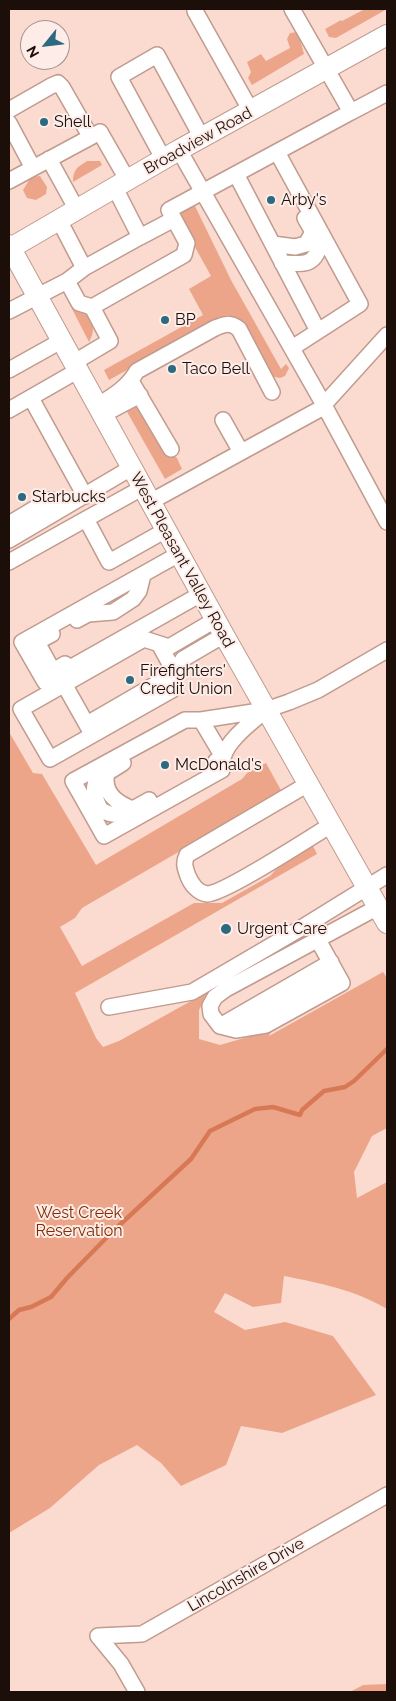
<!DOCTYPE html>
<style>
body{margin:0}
#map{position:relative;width:396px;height:1701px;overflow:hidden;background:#fbdbd0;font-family:Raleway,sans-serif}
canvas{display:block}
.frame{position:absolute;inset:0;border:10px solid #1c0f0a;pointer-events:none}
.north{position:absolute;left:20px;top:20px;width:50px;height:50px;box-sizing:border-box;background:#fdece7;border:1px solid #a3948f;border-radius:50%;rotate:241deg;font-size:14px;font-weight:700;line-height:20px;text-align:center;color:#1c0f0a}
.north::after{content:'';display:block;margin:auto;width:18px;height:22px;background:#2b6a7f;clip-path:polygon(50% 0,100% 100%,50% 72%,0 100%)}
</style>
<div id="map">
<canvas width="396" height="1701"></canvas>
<div class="frame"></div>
<div class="north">N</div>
</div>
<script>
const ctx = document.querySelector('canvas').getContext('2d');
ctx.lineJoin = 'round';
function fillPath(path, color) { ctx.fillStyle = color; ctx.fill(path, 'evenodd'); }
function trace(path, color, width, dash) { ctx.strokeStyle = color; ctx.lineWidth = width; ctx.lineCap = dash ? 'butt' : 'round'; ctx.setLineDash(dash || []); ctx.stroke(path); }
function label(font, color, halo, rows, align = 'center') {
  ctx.font = font + ' Raleway,sans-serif'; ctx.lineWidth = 4; ctx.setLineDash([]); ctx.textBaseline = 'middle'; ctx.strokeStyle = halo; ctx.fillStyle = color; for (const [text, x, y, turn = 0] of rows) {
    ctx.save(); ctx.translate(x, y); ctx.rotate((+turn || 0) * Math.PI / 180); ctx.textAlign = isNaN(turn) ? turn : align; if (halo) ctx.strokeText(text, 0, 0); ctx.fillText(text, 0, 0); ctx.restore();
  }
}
fillPath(new Path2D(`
 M365 9H387L336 38 329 37 325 29 341 20 342 21Z
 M298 32 304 54 252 85 248 78 251 72 247 62 261 54 266 61 290 48 287 39 290 33Z
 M87 161H100L102 165 73 182C73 170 77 167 87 161Z
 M40 176 47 187 46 194 36 200 27 198 23 190 31 177Z
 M194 204 231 280 281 369 286 364 289 368 285 376 280 378 269 376 240 322 227 315 109 380 104 370 203 315 189 289 211 276 180 220 182 211Z
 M70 305C87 312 100 324 89 342Z
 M134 405 141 413 161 448 177 458 182 469 165 479 126 410Z
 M9 732 33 773 42 774 96 865 242 779 247 773 266 763 282 792 82 908 75 918 60 927 82 966 194 903H222L270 876 281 864 313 846 317 854 75 993 96 1038 103 1047 119 1041 209 991 199 1010V1039L220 1045 272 1030 269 1036 383 972 387 978V1128L372 1136 354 1172 357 1198 387 1182V1309C355 1290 320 1283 284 1276L281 1303 253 1307 225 1293 214 1312 245 1330 285 1322 333 1336 376 1395 282 1433 241 1426 226 1465 181 1486 161 1463 137 1445 99 1465 50 1508 9 1533Z
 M387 1684V1692H350L363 1685Z`), '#eda58a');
trace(new Path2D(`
 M9 1319 19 1310 31 1307 51 1297 67 1278 112 1232 191 1159 210 1131 255 1109 273 1107 300 1115 302 1110 324 1091 345 1087 354 1081 387 1049`), '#d87955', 4.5);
const minor = new Path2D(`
 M292 9 351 112 387 93
 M195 11 251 111
 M9 110 51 86 58 83 62 87 90 136
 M9 123 33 168 100 132 128 181
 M179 150 324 405 387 522
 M277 152 360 304 292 348
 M49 159 77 210
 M164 160 119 77 157 55 202 138
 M236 174 318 331
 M9 181 33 168
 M174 219 169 210 351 112
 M59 220 84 268
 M273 244 295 247 306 244 313 232 305 218
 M282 263C302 264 314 267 320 245L313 232
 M67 281 79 303 92 307 110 341 73 363
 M92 307 184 255 187 243 174 219 140 237 115 188
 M9 311 67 281 84 268 140 237
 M9 370 61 341
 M131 381 171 449
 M31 398 85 496
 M97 406C113 396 127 388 137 371L215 328C225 324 230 322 239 329L272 392
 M9 410 77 371
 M102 415 140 395
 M223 420 241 452
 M142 488 86 519 109 562 166 530
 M150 502 320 409 387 335
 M9 524 49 500 71 503
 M9 540 131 468
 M179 554 22 642 45 682 201 594
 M9 562 86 519
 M77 620 88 614 113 612 133 599 139 591 143 575
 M215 620 169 647 144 639 21 709 50 759 172 690 175 673 183 659 224 635
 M52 634 37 642 53 671 65 664
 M64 684 91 732
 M266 710C252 722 227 740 223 758 222 762 223 766 222 770L104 836 73 781 185 720H201L266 710 289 702 318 690 387 650
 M201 720 223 757 216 761
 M87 724 175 673 159 644
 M123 763 107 773C102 792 116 803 133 809L149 800
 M107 773 98 778C91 789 95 800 101 810 114 817 121 815 133 809
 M308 784 187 855C183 863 185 868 188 876 191 884 198 893 207 894 224 894 311 837 331 825
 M318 940 342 983 266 1025 236 1030 220 1026 211 1014 210 1006 215 997 226 989 378 907
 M109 1007 192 992 303 927 387 875
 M243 1025 336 973
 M220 1026 331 962
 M98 1636 142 1634 387 1495
 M98 1636 121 1664 137 1692`);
const major = new Path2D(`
 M9 245 224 635 387 923
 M9 249 179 150 387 35`);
trace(minor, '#c09b8e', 18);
trace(major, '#c09b8e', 22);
trace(minor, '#fff', 15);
trace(major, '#fff', 20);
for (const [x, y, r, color] of [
 [44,122,5,"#2b6a7f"],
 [271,200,5,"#2b6a7f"],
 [165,320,5,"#2b6a7f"],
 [172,369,5,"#2b6a7f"],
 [22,497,5,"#2b6a7f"],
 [130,680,5,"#2b6a7f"],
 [165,765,5,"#2b6a7f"],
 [226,929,6,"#2b6a7f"]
]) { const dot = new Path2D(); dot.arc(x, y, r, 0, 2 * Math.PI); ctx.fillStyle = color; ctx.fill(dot); trace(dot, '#fdece7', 2); }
label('16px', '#1c0f0a', '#fdece7', [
 ["Shell",54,122],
 ["Arby's",281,200],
 ["BP",175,320],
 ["Taco Bell",182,369],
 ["Starbucks",32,497],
 ["Firefighters'",140,671],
 ["Credit Union",140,689],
 ["McDonald's",175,765],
 ["Urgent Care",237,929]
], 'left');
label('16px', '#1c0f0a', '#fdece7', [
 ["Broadview Road",198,141,-29],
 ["West Pleasant Valley Road",182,560,61],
 ["Lincolnshire Drive",246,1575,-30]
]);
label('16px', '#822c01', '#fdece7', [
 ["West Creek",79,1213],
 ["Reservation",79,1231]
]);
</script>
